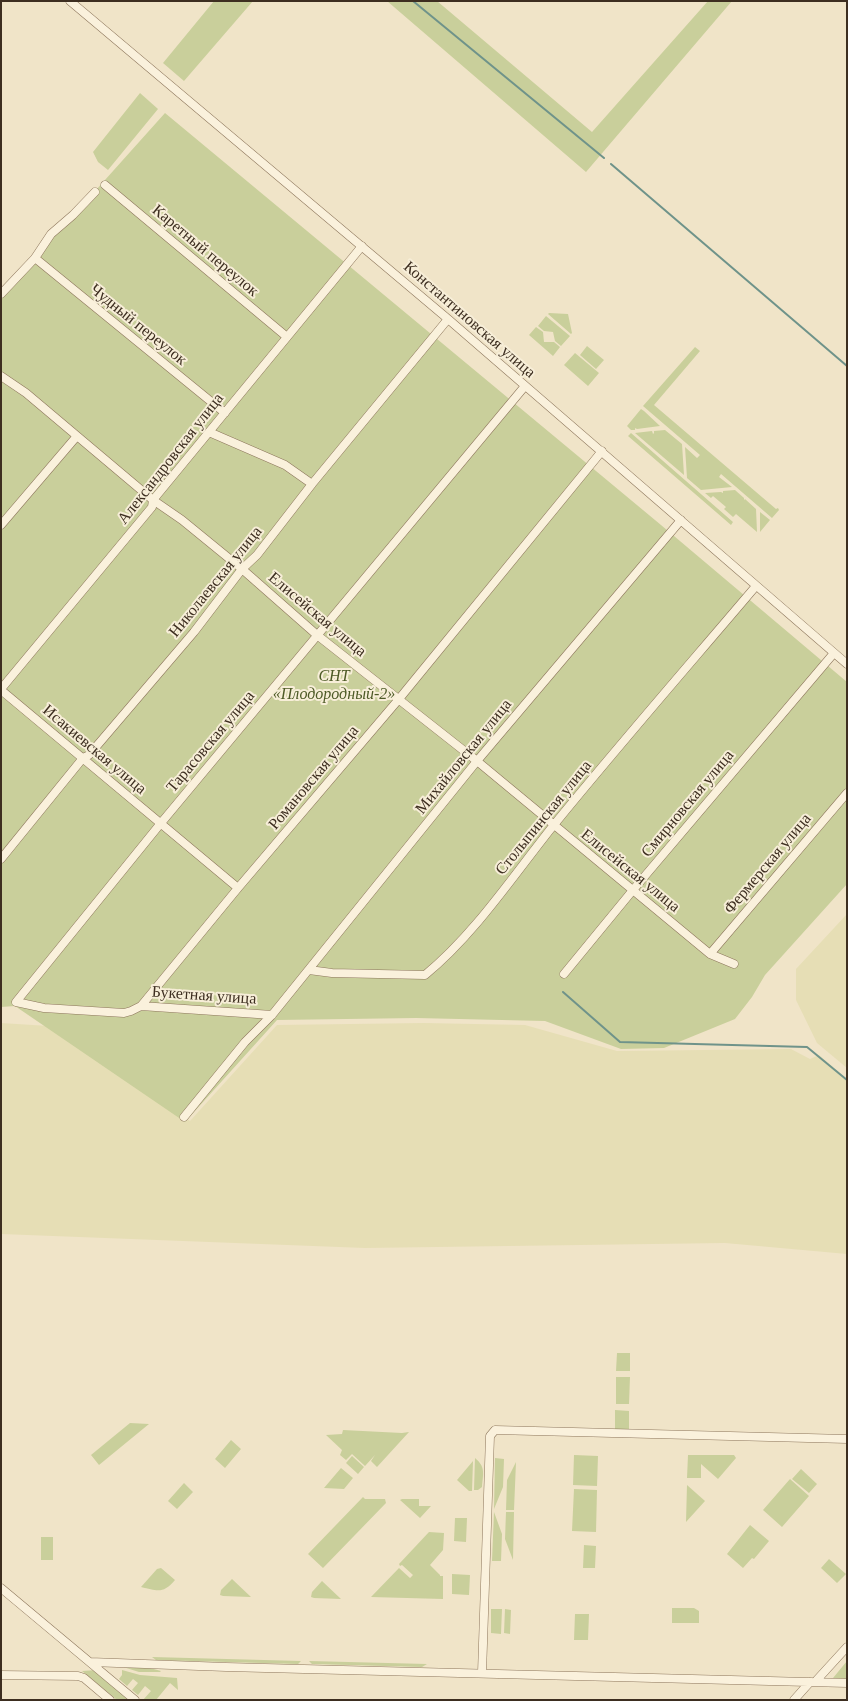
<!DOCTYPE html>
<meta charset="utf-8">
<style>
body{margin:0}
#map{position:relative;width:848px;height:1701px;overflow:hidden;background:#f0e4c8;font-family:"Times New Roman",serif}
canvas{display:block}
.frame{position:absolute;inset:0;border:2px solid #3d2e20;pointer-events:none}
</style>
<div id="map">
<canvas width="848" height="1701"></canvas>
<div class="frame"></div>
</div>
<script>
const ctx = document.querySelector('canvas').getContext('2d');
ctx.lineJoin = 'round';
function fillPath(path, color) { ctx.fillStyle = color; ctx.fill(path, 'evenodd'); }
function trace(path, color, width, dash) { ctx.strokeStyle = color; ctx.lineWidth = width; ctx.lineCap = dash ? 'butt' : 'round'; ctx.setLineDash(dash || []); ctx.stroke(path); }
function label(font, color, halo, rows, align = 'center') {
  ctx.font = font + ' "Times New Roman",serif'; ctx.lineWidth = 4; ctx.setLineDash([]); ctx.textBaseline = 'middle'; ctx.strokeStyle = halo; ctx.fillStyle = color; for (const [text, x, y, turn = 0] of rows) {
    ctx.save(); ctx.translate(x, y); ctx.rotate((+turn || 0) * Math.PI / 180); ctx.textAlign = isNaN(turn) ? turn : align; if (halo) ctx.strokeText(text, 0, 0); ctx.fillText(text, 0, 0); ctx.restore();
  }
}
fillPath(new Path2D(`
 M847 914V1068L817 1043 796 1000V969Z
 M1 1023 49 1026 73 1031 190 1121 277 1025 424 1023 525 1025 617 1051 791 1049 810 1059 819 1055 847 1079V1254L725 1243 365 1248 1 1234Z`), '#e6deb5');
fillPath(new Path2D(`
 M214 1H253L184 81 163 63Z
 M387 1H437L592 132 708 1H732L586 172Z
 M140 93 158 109 108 170 98 162 93 152Z
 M165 113 661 525 847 682V884L765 975 752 997 735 1019 664 1048 621 1049 545 1021 416 1018 277 1020 185 1122 15 1006 1 1007V296Z
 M549 313 568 314 572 333 571 334 548 314Z
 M546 316 570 336 561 346 555 341 553 332 544 331 538 326Z
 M536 327 543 332 544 342H554L560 347 553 356 529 335Z
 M587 346 604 360 596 369 580 355Z
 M695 347 700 351 654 405 776 509 778 508 779 510 772 518 721 474 719 477 732 487 701 490 687 478 685 447 697 458 700 455 643 406Z
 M575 353 599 373 588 386 564 365Z
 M641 409 644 411 660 426 637 429 635 428V430H631L627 426Z
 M665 430 682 444 684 475 635 433 652 431 653 434 654 433V431Z
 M631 433 733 522 731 525 628 436Z
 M735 490 744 498V500L745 499 756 509 757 532 736 514 733 517 724 509 726 507 713 496 711 498 705 493 721 492 723 493V491Z
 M760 512 770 520 760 532Z
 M617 1353H630V1371H616Z
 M616 1377H630L629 1404H616Z
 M615 1410 629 1411V1429H615Z
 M130 1423 149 1424 99 1465 91 1455Z
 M343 1430 402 1433 409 1432 377 1467 371 1461 375 1455 365 1466 352 1454 346 1460 340 1455 342 1450 326 1435 342 1434Z
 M231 1440 241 1449 225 1468 215 1459Z
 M574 1455 598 1456 597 1486 573 1485Z
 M688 1455H734L736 1458 718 1479 701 1464V1478H687Z
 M352 1456 364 1467 358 1474 346 1463Z
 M475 1458C486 1467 483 1474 482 1487L478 1490H474Z
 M495 1458 504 1459 503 1487 494 1509Z
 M473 1461 472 1491H469L457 1480Z
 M516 1462 514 1510H506L507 1480Z
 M341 1468 353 1478 344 1489 324 1488Z
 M801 1469 817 1484 809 1493 792 1479Z
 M790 1479 809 1496 782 1527 763 1510Z
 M184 1483 193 1492 177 1509 168 1501Z
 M687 1485 705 1501 686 1522Z
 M574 1489 597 1490 596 1532 572 1531Z
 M363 1497 365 1499H385L386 1503 323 1568 308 1554Z
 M402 1499H419V1506H431L420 1518 400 1500Z
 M494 1512 502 1534 501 1561H492Z
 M506 1512H514L513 1560 505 1539Z
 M455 1518H467L466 1542 454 1541Z
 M750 1525 769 1541 754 1559 752 1558 743 1568 727 1554Z
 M429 1532 444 1533 443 1550 430 1565 440 1575V1576H443V1599L371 1597 399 1568 410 1578 413 1575 402 1565 400 1566 399 1564Z
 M41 1537H53V1560H41Z
 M584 1545 596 1546 595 1568H583Z
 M829 1559 846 1574 837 1583 821 1568Z
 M161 1568 175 1580C163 1594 158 1591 141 1587L157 1569Z
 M452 1574 470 1575 469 1595 452 1594Z
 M232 1579 251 1597 223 1596 220 1595 221 1590Z
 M322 1581 341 1599 314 1598 311 1597 312 1592Z
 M672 1608H694L699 1611V1623H672Z
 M491 1609H502L501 1634 491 1633Z
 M505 1609 511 1610 510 1634 504 1633Z
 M575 1614H589L588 1640H574Z
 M152 1657 301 1661 298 1664 156 1660Z
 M309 1661 427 1664 422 1667 312 1664Z
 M847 1661V1679L833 1678Z
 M120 1666 150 1668 161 1671 160 1672H139Z
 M97 1670 131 1700H117L82 1671Z
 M122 1670 140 1675 177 1678 178 1690 170 1683 156 1700H143L151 1691 145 1686 138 1695 132 1690 138 1683 133 1679 127 1686 119 1679 122 1675Z`), '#c9cf9b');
trace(new Path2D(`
 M413 1 604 158
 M611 164 847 366
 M563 992 620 1042 807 1047 847 1080`), '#6f938a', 2);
const street = new Path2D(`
 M70 1 448 319 847 664
 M105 185 287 337
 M35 258 225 413
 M1 294 35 258 51 234 73 215 95 192
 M1 376 26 393 153 500 182 520 242 569 317 635 477 761 710 954 734 964
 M209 432 285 465 312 484
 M1 525 77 436
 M1 689 152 507 153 500 362 246
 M1 690 238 888
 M1 859 83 758 89 755 194 632 242 569 257 555 312 484 448 319
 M710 954 847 793
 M309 970 332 973 425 975C474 935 513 876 553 826 619 745 688 666 756 586
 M564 974 633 890 834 653
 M141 1006 238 888 399 699 602 451
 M272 1015 141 1006 131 1011 124 1013 44 1008 16 1002 161 823 525 386
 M184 1117 245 1042 272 1015 477 761 681 520
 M1 1588 135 1700
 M90 1662 226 1667 847 1683
 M482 1673 490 1436 495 1430 847 1439
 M1 1675 78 1676 84 1678 110 1700
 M815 1682 847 1647
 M794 1700 810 1682`);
trace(street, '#8d765c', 9);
trace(street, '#faf1dc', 8);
label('16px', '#3d2e20', '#f7eed8', [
 ["Каретный переулок",205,251,40],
 ["Константиновская улица",469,320,41],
 ["Чудный переулок",138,325,39],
 ["Александровская улица",171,459,-52],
 ["Николаевская улица",216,582,-51],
 ["Елисейская улица",317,615,40],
 ["Тарасовская улица",211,742,-50],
 ["Исакиевская улица",94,750,40],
 ["Михайловская улица",464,757,-51],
 ["Романовская улица",314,778,-50],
 ["Смирновская улица",688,804,-50],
 ["Столыпинская улица",544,818,-51],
 ["Фермерская улица",768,864,-50],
 ["Елисейская улица",630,871,39],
 ["Букетная улица",204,996,4]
]);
label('italic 16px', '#4d5a26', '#f7eed8', [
 ["СНТ",334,677],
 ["«Плодородный-2»",334,695]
]);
</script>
